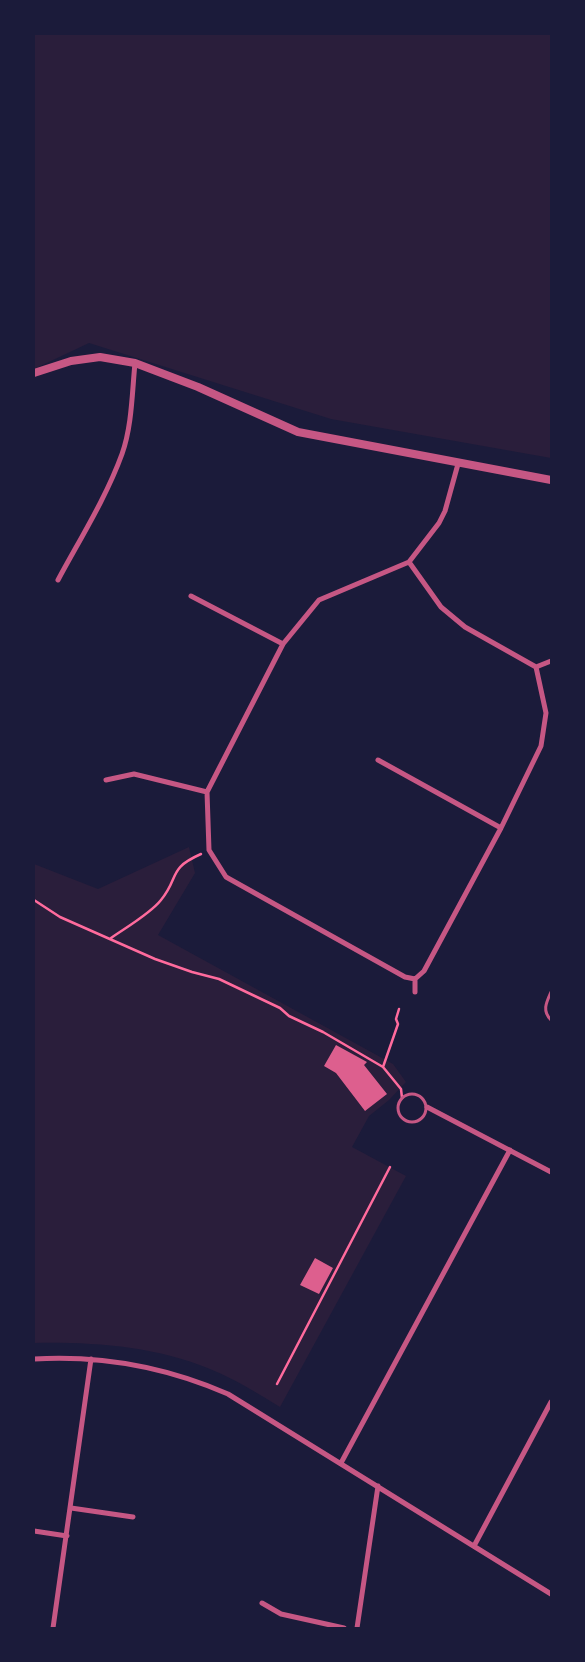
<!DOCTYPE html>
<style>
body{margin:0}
#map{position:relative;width:585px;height:1662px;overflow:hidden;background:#1b1b3a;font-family:"Titillium Web",sans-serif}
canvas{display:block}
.frame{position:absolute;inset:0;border:35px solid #1b1b3a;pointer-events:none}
</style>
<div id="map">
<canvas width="585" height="1662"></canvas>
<div class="frame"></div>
</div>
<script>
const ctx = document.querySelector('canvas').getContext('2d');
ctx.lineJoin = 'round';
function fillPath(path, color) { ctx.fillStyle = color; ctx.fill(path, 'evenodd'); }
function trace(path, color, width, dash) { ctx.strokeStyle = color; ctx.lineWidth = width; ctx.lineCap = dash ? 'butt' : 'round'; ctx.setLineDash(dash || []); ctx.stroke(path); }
fillPath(new Path2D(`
 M34 34H551V458L331 419 89 343 34 369Z
 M189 847 195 873 158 935 393 1064 406 1082 389 1100 369 1116 352 1147 406 1176 280 1407C257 1393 235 1379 210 1369 154 1346 93 1342 34 1343V864L98 889Z`), '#2a1e3b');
fillPath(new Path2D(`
 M336 1045 367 1062 364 1065 387 1094 365 1111 336 1073 324 1066Z
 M315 1258 333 1268 319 1294 300 1285Z`), '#dd5f8e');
trace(new Path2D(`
 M34 900 60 917 155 959 192 972 219 979 280 1008 289 1016 323 1032 383 1067 401 1089 402 1098
 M111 938C125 928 150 914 161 900 180 877 167 869 201 854
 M383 1067 398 1024 396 1019 399 1009
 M277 1384 390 1167`), '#ff6b9d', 2.5);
trace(new Path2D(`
 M551 992C546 1003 542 1011 551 1020
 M398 1108a14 14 0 1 1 28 0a14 14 0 1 1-28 0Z`), '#c65784', 3);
trace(new Path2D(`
 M409 562 441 607 465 627 536 667 546 713 541 746 501 828 424 971 415 979 405 977 226 877 209 850 207 792 283 644 319 600 409 562 439 523 445 511 458 464
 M58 580C80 539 106 498 122 454 132 426 132 393 135 363
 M191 596 283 644
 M536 667 551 661
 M378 760 501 828
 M106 780 134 774 207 792
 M415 992V979
 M427 1107 551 1172
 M34 1359C102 1355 166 1367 228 1394L551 1594
 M341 1463 510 1150
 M71 1508 133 1517
 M34 1531 67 1536
 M474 1546 551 1402
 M262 1603 281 1614 344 1628
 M53 1628 91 1359
 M357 1628 378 1486`), '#c65784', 5);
trace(new Path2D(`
 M34 373 71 361 100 357 135 363 198 387 298 432 551 480`), '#c65784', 8);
</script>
